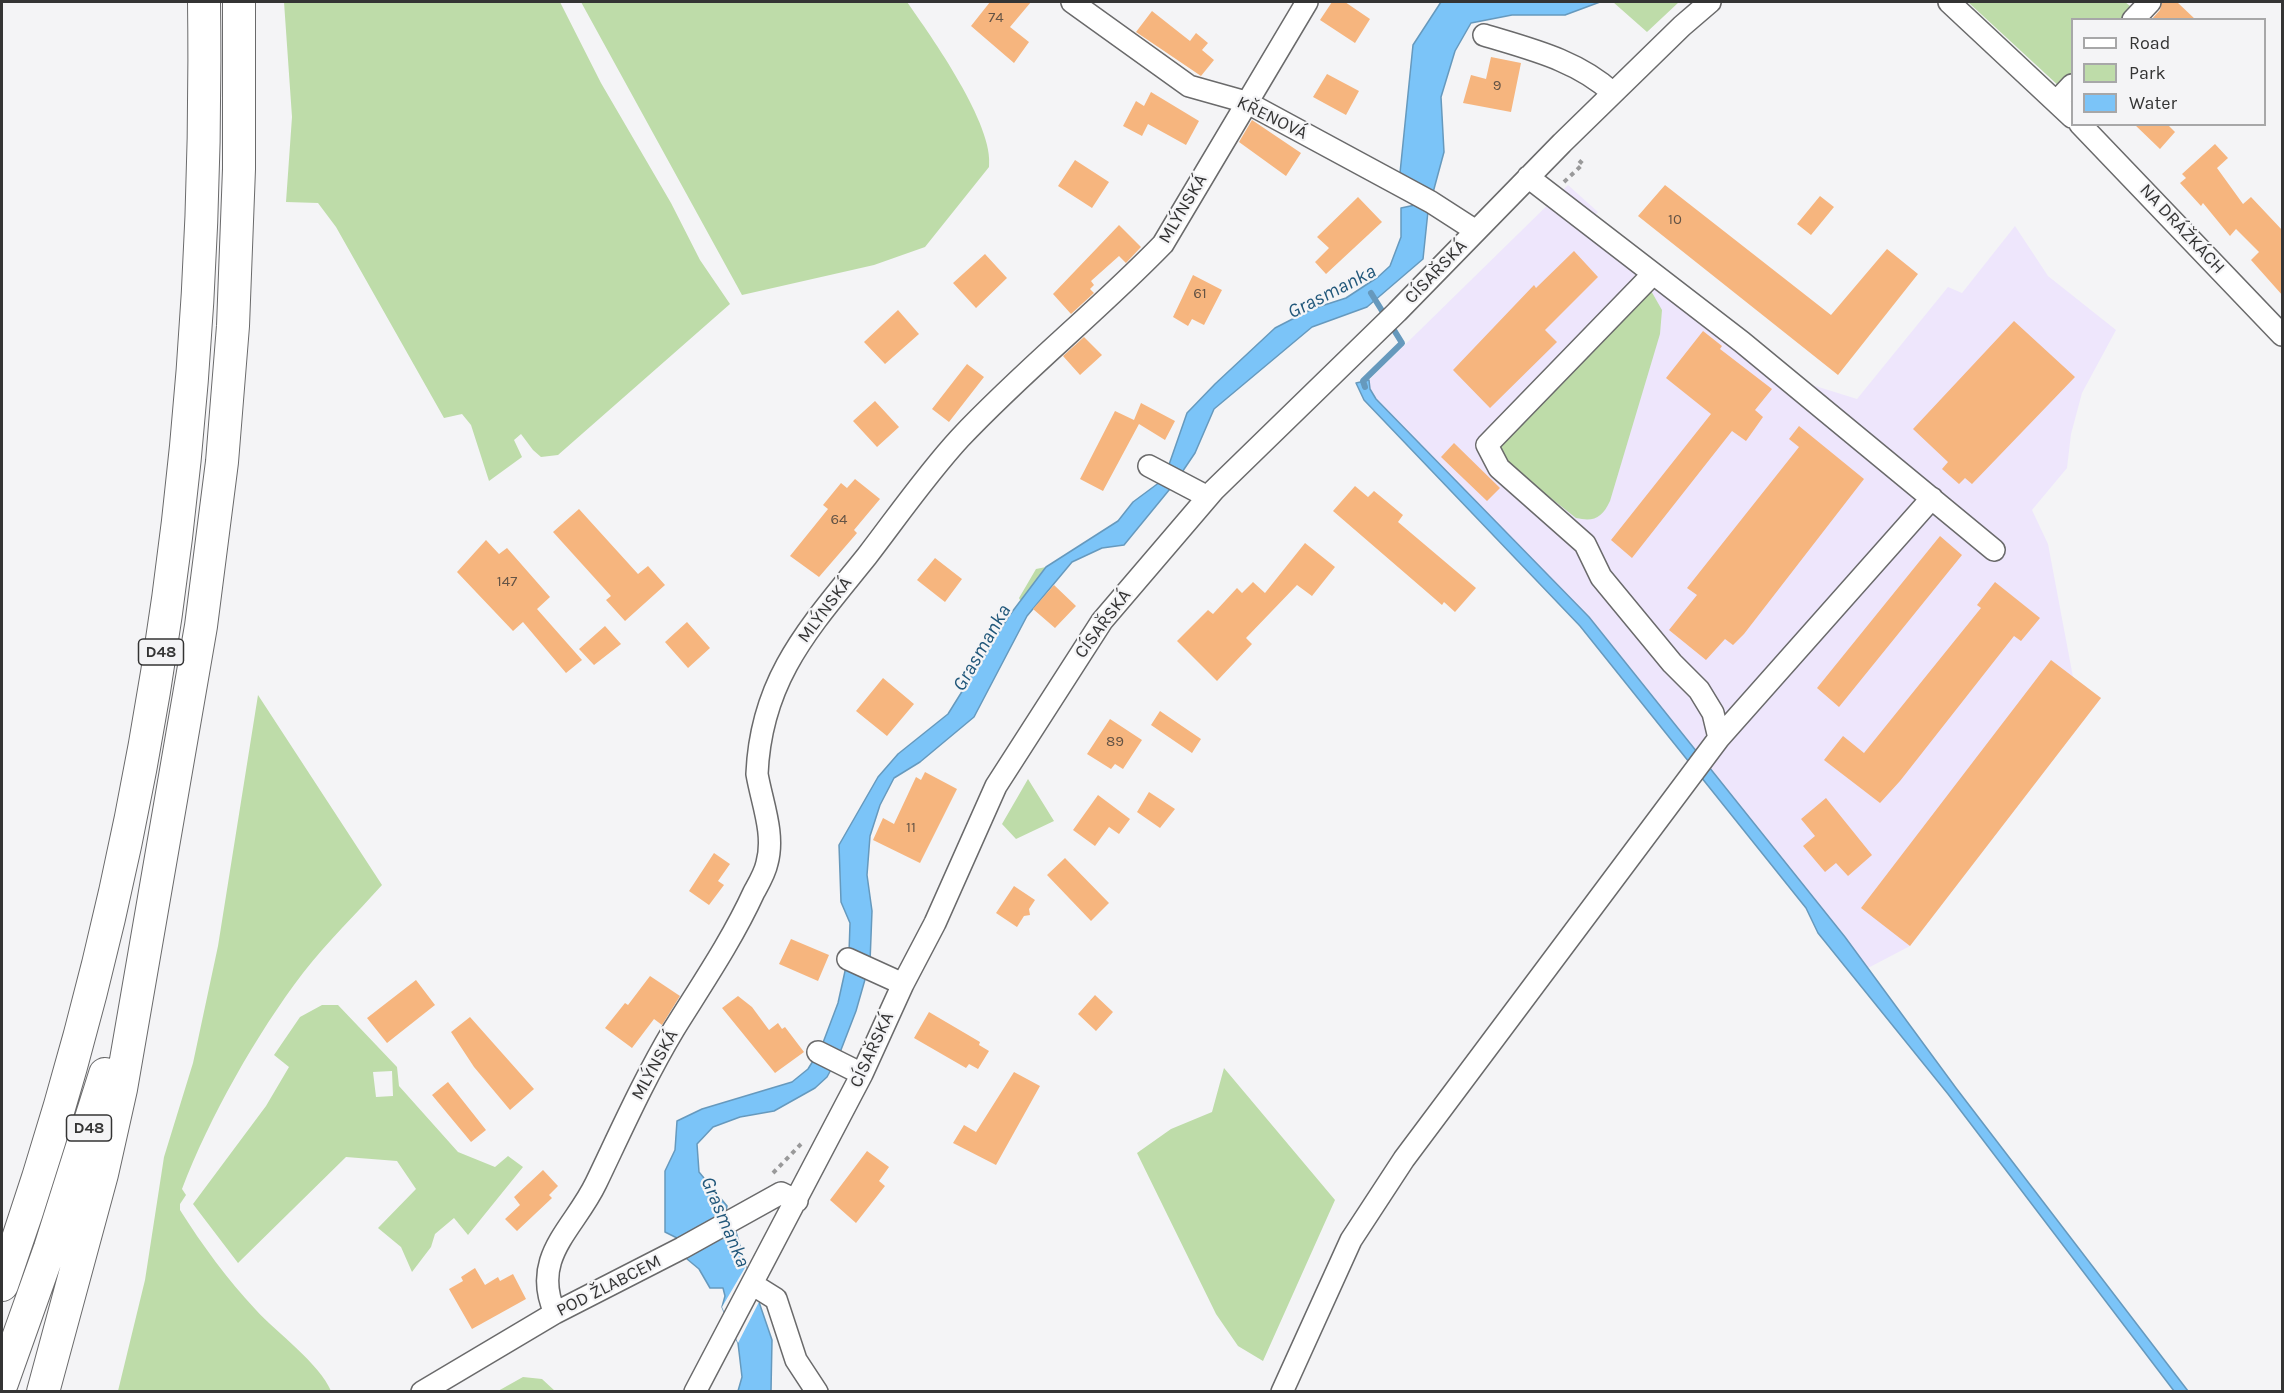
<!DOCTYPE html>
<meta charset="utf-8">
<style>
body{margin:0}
#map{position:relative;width:2284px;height:1393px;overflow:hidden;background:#f4f4f6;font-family:Karla,sans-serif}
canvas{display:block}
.frame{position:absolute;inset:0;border:3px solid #343434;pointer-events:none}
.legend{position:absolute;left:2071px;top:18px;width:195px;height:108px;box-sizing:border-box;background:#f4f4f6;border:2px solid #a7a7a8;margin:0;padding:8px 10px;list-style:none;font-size:18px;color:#343434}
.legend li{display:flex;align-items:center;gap:12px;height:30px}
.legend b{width:30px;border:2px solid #a7a7a8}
</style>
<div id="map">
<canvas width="2284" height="1393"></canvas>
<div class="frame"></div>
<ul class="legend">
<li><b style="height:8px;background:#fff"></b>Road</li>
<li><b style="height:16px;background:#bedca9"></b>Park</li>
<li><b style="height:16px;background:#7bc4f8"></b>Water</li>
</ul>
</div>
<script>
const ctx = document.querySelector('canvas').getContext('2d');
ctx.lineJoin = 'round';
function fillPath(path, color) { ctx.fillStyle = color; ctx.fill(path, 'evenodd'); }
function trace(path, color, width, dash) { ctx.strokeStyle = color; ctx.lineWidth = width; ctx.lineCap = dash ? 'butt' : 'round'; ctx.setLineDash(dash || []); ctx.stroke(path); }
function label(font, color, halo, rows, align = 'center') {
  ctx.font = font + ' Karla,sans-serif'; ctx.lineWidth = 4.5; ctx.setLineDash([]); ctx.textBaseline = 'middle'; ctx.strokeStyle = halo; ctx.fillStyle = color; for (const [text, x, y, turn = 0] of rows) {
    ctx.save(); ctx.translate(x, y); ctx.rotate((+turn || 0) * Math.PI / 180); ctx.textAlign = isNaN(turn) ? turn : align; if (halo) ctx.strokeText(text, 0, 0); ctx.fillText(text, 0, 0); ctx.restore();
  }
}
fillPath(new Path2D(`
 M1568 185 1598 212 1595 215 1809 384 1857 399 1948 287 1962 293 2015 226 2048 276 2116 330 2082 393 2071 434 2067 468 2032 510 2048 544 2073 677 2101 698 1910 946 1868 968 1589 617 1376 399 1370 389 1369 380Z`), '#eee6fc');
fillPath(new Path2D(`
 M284 2H560L601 83 671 203 700 260 730 304 558 455 541 457 533 450 521 434 514 440 522 457 489 481 471 425 462 414 444 418 336 227 318 203 286 202 292 117Z
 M581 2H907C931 36 995 126 989 167L925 247 874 265 742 295Z
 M1613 2H1679L1647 32Z
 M1968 2H2125L2134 9 2124 19 2072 20V75L2061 88Z
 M1650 289 1662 310 1660 334 1610 501C1602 518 1594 522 1576 518L1506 463 1499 451 1504 436Z
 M1046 567 1021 602 1019 598 1036 569Z
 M258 695 382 885C356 914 327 942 303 973 257 1033 209 1118 182 1189L186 1195 180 1204V1210C202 1245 228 1280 256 1310 277 1333 320 1364 331 1391H118L145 1280 164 1157 193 1063 218 946Z
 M1028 779 1054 821 1016 839 1002 824Z
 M322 1005H338L397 1067 399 1086 458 1152 495 1167 508 1156 523 1167 468 1235 454 1218 435 1234 431 1247 412 1272 401 1247 378 1228 416 1189 397 1161 346 1157 238 1263 193 1204 266 1106 289 1067 274 1055 300 1017ZM392 1071 393 1096 376 1097 373 1072Z
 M1224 1068 1335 1200 1263 1361 1238 1346 1216 1314 1137 1153 1171 1129 1212 1112Z
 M523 1377 542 1379 555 1391H498Z`), '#bedca9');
const water = new Path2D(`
 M1441 2H1600L1565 15H1512L1471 23 1455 51 1441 97 1444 152 1428 211 1423 259 1367 307 1312 327 1214 409 1195 453 1174 484 1124 545 1102 548 1072 562 1027 616 974 717 920 762 894 778 880 805 870 836 867 875 872 911 870 962 856 1011 839 1055 827 1077 815 1088 774 1111 740 1117 713 1127 697 1144 699 1172 727 1206 726 1211 736 1232 756 1300 759 1302 772 1340 771 1391H738L742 1377 738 1343 722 1307 725 1296 723 1288H710L699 1269 687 1259 677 1238 665 1232V1171L675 1150 677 1121 702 1109 792 1082 808 1069 821 1048 838 1003 849 953 850 923 841 902 839 845 878 777 898 754 948 714 1009 616 1046 567 1118 521 1133 502 1164 479 1187 413 1215 384 1275 328 1312 309 1346 298 1378 277 1390 266 1401 237V208L1415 205 1414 183 1400 173 1413 45Z
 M1369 380 1370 389 1376 399 1589 617 1845 937 1956 1088 2188 1391H2174L1948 1094 1818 933 1806 908 1580 626 1364 400 1356 383Z`);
fillPath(water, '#7bc4f8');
trace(water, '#6699bd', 1.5);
fillPath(new Path2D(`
 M746 1266 756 1300 759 1302 738 1343 722 1307Z`), '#f4f4f6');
trace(new Path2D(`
 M1365 387 1363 381 1402 343 1371 293`), '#6699bd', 6);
fillPath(new Path2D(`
 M990 2H1031L1010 27 1029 42 1014 63 971 26Z
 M1332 2H1345L1370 19 1355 43 1320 20Z
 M2162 2H2177L2196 20H2151L2160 10Z
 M1152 11 1190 41 1196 33 1208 43 1202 50 1214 60 1201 76 1136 32Z
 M1491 57 1521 63 1511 112 1463 103 1471 75 1486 79Z
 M1327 74 1359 91 1346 115 1313 97Z
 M1151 92 1199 121 1186 145 1148 124 1142 136 1123 126 1136 101 1144 106Z
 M1252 120 1301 153 1286 176 1239 142Z
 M2134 124H2167L2175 132 2160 149Z
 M2215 144 2228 158 2217 168 2243 204 2251 197 2283 231V296L2251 260 2259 252 2236 229 2230 236 2203 203 2201 206 2180 183 2186 178 2182 174Z
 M1075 160 1109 182 1092 208 1058 186Z
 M1665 185 1831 315 1887 249 1918 274 1838 375 1638 216Z
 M1820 196 1834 207 1811 235 1797 224Z
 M1358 197 1382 222 1326 274 1315 262 1329 248 1317 237Z
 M1119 225 1141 247 1126 263 1119 256 1091 281 1094 285 1090 289 1094 293 1071 314 1053 294Z
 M1574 251 1598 277 1545 330 1557 342 1490 408 1453 370 1534 285 1536 288Z
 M985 254 1007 278 976 308 953 283Z
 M1193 275 1222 290 1204 325 1192 319 1188 326 1173 317Z
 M898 310 919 334 885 364 864 342Z
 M2014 321 2075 377 1972 484 1965 478 1959 484 1942 469 1948 462 1913 429Z
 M1703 331 1722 346 1720 349 1772 389 1755 410 1763 417 1746 441 1732 431 1632 558 1611 540 1711 414 1666 378Z
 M1084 337 1102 355 1080 375 1063 356Z
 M967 364 984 377 949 422 932 409Z
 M875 401 899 427 877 447 853 421Z
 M1141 403 1175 421 1165 440 1139 424 1103 491 1080 479 1115 411 1134 420Z
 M1799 426 1864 479 1744 634 1733 645 1725 639 1706 660 1669 630 1697 595 1687 588 1799 447 1789 439Z
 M1454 443 1500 488 1487 501 1441 457Z
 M855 479 880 499 854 530 857 533 819 577 790 556 828 509 823 505 841 483 847 488Z
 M1355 486 1368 497 1374 491 1403 515 1398 522 1476 588 1455 612 1444 602 1442 605 1333 511Z
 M579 509 638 574 648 566 665 585 625 621 606 600 611 596 553 532Z
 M1940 536 1962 555 1839 707 1817 688Z
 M486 540 499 554 507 548 550 597 537 609 582 660 566 673 523 622 513 631 457 572Z
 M1305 543 1335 567 1312 596 1297 585 1246 638 1252 644 1217 681 1177 641 1208 610 1213 614 1237 588 1242 593 1253 582 1265 593Z
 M935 558 962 579 945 602 917 580Z
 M1995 582 2040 618 2021 641 2014 636 1900 781 1880 803 1824 760 1843 736 1864 753 1981 608 1977 605Z
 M1054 585 1076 606 1055 628 1033 609Z
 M687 622 710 648 688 668 665 642Z
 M605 626 621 644 594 665 579 649Z
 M2051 660 2101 698 1910 946 1861 908Z
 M883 678 914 704 887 736 856 711Z
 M1160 711 1201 739 1192 753 1151 725Z
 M1110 719 1142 740 1123 769 1115 764 1111 769 1087 754Z
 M925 772 957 789 920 863 873 840 883 818 894 824 916 777 921 780Z
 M1149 792 1175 809 1160 828 1137 812Z
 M1098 795 1130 819 1119 834 1109 827 1095 846 1073 830Z
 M1826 798 1872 855 1848 876 1836 863 1825 872 1803 846 1815 836 1801 819Z
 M714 853 730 864 718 881 724 885 709 905 689 891Z
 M1065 858 1109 903 1091 921 1047 875Z
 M1014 886 1035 900 1029 909 1030 915 1024 916 1017 927 996 913Z
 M791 939 829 955 818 981 779 964Z
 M650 976 680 996 662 1025 654 1019 632 1048 605 1028 625 1003 628 1005Z
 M416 980 435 1005 387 1043 367 1018Z
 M1095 995 1113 1012 1096 1031 1078 1014Z
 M738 996 752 1007 769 1030 778 1023 782 1029 785 1027 804 1052 775 1073 722 1008Z
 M929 1012 980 1042 979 1045 989 1051 978 1069 969 1064 966 1068 914 1038Z
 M470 1017 534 1089 510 1110 474 1067 451 1032Z
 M1014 1072 1040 1086 996 1165 953 1143 964 1125 976 1132Z
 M448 1082 486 1130 471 1142 432 1095Z
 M867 1151 889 1167 879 1181 885 1186 856 1223 830 1200Z
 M543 1170 558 1186 549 1195 552 1198 517 1231 505 1219 520 1205 514 1197Z
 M475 1268 485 1285 498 1277 500 1281 513 1274 526 1299 472 1329 449 1289 463 1281 461 1277Z`), '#f6b57e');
const minor = new Path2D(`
 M1072 2 1189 86 1246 102 1431 202 1476 231
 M1949 2 2072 117
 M2133 20 2150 2
 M1484 35C1530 49 1577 60 1613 93
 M2057 101 2072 85
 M2080 124 2282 335
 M1528 177 1742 342 1994 550
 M1653 274 1487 445 1499 468 1585 544 1601 577 1672 663 1699 690 1713 713 1719 738
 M1149 466 1208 497
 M848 959 903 984
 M818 1052 862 1074
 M752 1284 776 1299 796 1360 817 1392
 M555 1313C530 1257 574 1229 596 1183 621 1131 644 1079 674 1029 702 984 732 940 754 892 759 883 765 873 767 863 775 834 762 803 757 774 761 678 810 627 867 556 897 517 926 475 960 438 1024 370 1098 311 1163 244L1307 2
 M422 1392 555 1313 682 1248 781 1193 797 1201
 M695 1392 862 1074 903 984 935 923 996 786 1102 621 1214 490 1397 312 1562 143 1682 26 1710 2
 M1282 1392 1351 1240 1404 1159 1719 738 1932 498`);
const highway = new Path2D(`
 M2 1285C148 872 210 439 204 2
 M2 1383 50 1248 105 1074
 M43 1392 102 1174 121 1089 201 626 222 462 233 326 239 169V2`);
trace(minor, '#6a6a6b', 24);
trace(highway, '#6a6a6b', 34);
trace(new Path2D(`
 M1564 182 1583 164 1576 158
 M773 1173 801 1144`), '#99999a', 4, [4.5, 4.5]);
trace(minor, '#fff', 21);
trace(highway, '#fff', 32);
label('15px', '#645446', null, [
 ["74",996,18],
 ["9",1497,86],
 ["10",1675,220],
 ["61",1200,294],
 ["64",839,520],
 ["147",507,582],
 ["89",1115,742],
 ["11",911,828]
]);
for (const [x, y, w] of [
 [161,652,45],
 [89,1128,45]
]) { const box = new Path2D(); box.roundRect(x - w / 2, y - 13, w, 26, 4.5); ctx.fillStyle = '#f4f4f6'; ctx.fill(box); trace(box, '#343434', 1.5); }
label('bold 16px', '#343434', null, [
 ["D48",161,652],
 ["D48",89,1128]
]);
label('18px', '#343434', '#f4f4f6', [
 ["KŘENOVÁ",1272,118,26],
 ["MLÝNSKÁ",1183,209,-59],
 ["NA DRÁŽKÁCH",2182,229,47],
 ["CÍSAŘSKÁ",1436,272,-46],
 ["MLÝNSKÁ",825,610,-53],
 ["CÍSAŘSKÁ",1103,624,-53],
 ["CÍSAŘSKÁ",872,1050,-65],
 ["MLÝNSKÁ",655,1065,-61],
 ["POD ŽLABCEM",609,1286,-27]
]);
label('italic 20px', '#21577a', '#f4f4f6', [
 ["Grasmanka",1332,292,-27],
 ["Grasmanka",982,648,-60],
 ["Grasmanka",725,1222,67]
]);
</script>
